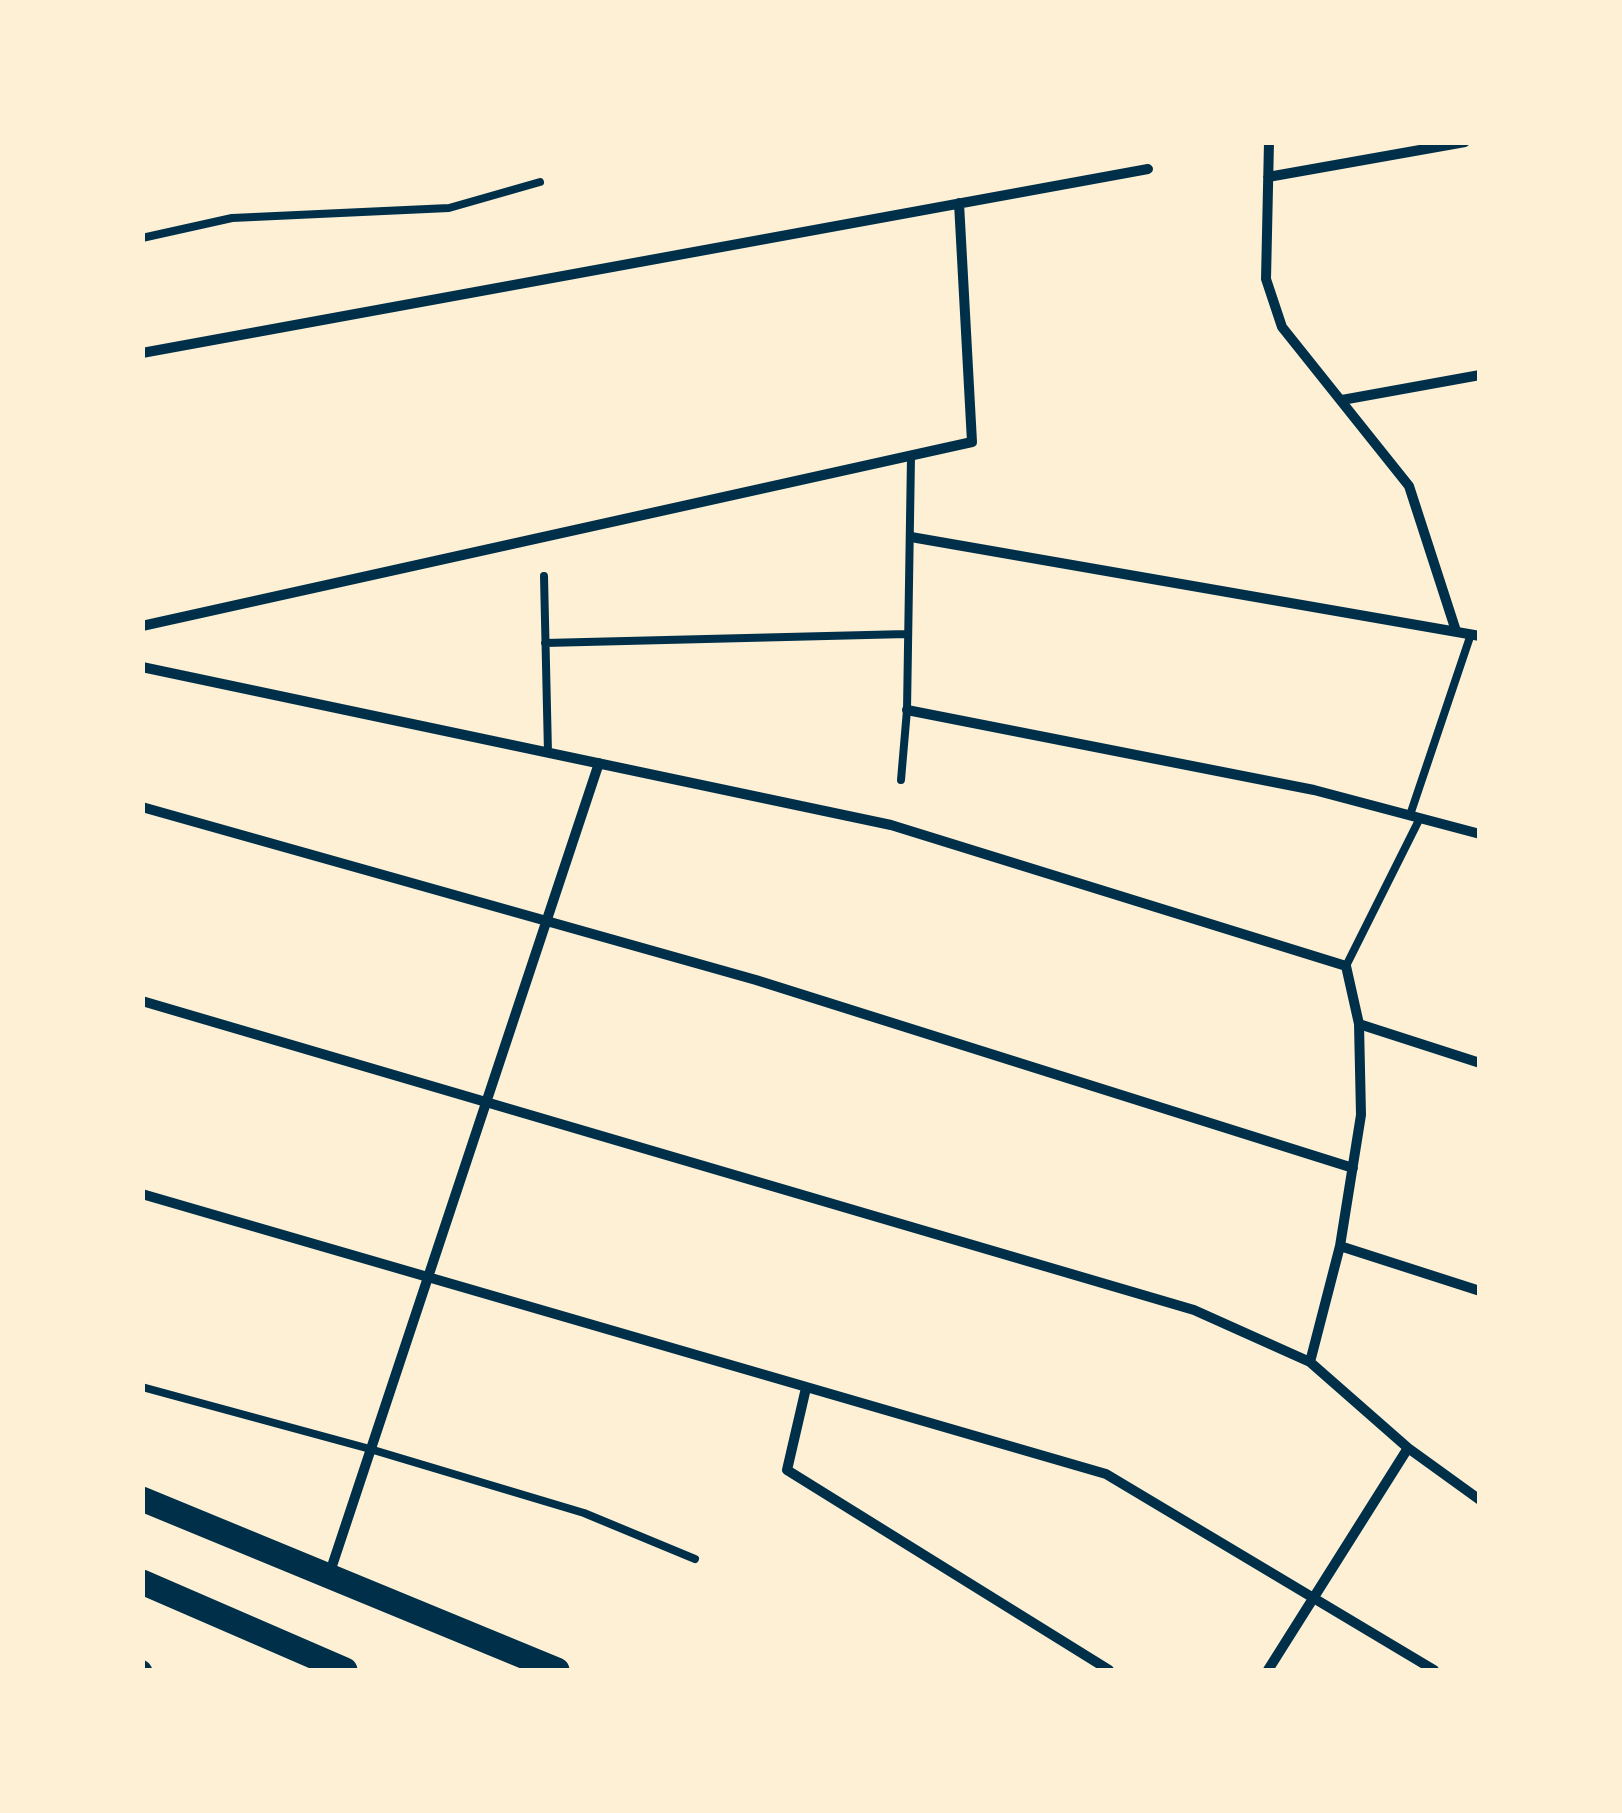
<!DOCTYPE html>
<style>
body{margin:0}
#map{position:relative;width:1622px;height:1813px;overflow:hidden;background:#fdf0d5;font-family:"DM Sans",sans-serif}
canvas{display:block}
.frame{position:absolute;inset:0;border:145px solid #fdf0d5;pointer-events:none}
</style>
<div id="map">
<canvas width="1622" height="1813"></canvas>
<div class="frame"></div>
</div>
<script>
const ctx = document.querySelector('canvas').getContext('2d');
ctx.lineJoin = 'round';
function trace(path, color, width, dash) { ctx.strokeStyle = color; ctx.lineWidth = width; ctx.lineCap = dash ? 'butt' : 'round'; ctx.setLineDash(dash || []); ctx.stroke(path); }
trace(new Path2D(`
 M142 238 232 218 449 208 540 182
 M544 576 548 753
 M545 643 907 634
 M901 780 907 710 911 457
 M1410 815 1471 634
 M1346 966 1420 818
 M142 1387 370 1449 584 1513 695 1559`), '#003049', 8);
trace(new Path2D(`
 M1269 142 1266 279 1282 327 1409 486 1456 631
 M1268 177 1465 142
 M142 353 1148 169
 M1342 400 1480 375
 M911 537 1480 636
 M142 626 972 442 959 203
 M142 667 891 825 1346 966 1359 1024 1361 1115 1340 1246 1310 1362
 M907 710 1314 790 1480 834
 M142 807 756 980 1353 1168
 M142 1001 1194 1310 1310 1362 1408 1448 1480 1500
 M1359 1024 1480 1063
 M142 1194 1106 1474 1434 1670
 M1340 1246 1480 1291
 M806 1388 787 1470 1109 1670
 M329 1575 599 763
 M1268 1670 1408 1448`), '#003049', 10);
trace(new Path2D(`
 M142 1669 143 1670`), '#003049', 18);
trace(new Path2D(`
 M142 1499 557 1670
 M142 1582 345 1670`), '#003049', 25);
</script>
